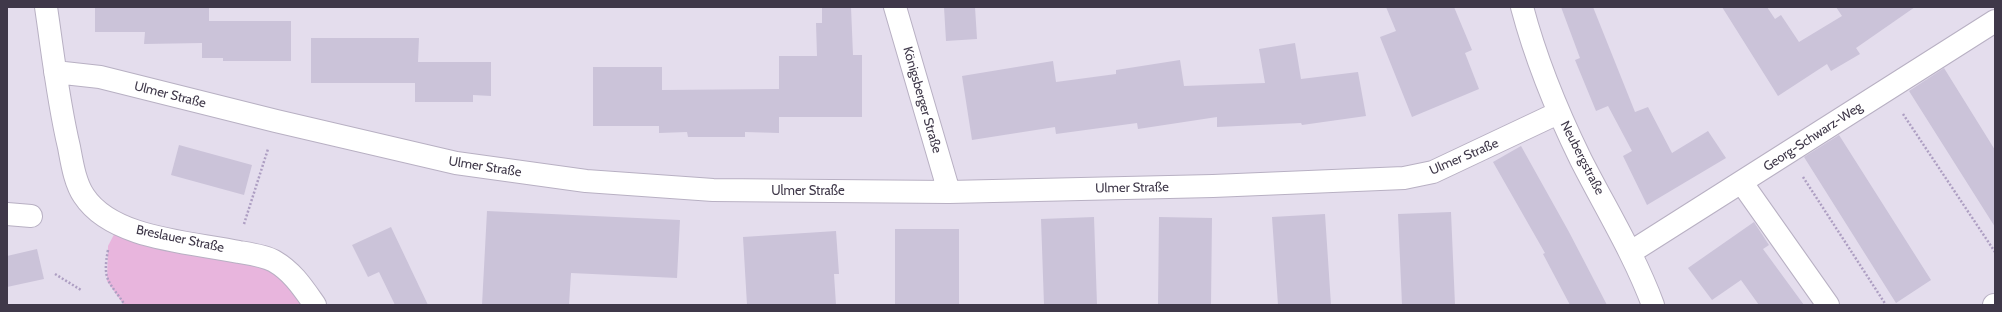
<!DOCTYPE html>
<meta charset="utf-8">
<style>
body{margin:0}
#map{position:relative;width:2002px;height:312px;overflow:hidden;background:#efebf5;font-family:Cabin,sans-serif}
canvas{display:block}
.frame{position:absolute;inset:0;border:8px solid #3f3849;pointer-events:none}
</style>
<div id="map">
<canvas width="2002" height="312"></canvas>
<div class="frame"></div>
</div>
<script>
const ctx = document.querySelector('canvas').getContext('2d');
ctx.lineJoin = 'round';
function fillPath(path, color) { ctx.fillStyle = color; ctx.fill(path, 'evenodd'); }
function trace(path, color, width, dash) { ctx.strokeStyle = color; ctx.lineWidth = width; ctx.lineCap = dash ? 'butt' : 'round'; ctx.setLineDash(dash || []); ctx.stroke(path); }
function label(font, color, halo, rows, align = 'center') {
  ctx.font = font + ' Cabin,sans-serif'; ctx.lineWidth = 3.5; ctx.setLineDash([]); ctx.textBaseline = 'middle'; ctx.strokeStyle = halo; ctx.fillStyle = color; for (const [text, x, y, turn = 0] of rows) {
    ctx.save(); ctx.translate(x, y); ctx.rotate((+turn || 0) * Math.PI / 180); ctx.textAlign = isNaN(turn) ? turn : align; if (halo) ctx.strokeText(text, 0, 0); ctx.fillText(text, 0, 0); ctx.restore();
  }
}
fillPath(new Path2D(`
 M7 7H1995V305H7Z`), '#e4dded');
fillPath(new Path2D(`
 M119 225 274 261 315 305H124L107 281 108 246Z`), '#e8b5dd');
fillPath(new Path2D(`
 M95 7H209V21H291V61H223V58H202V43L144 44 145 32H95Z
 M822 7H851L853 55H862V117H779V133L745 132V137H688L687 132 659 133V126H593V67H662V90L779 89V56H817L816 23H822Z
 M944 7H975L977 39 946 41Z
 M1386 7H1454L1472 50 1465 53 1479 89 1412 117 1380 37 1396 31Z
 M1561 7H1593L1635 112 1648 107 1672 153 1708 131 1726 158 1647 205 1623 156 1632 151 1608 106 1596 111 1575 60 1580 58Z
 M1722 7H1767L1775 19 1781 15 1799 42 1842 16 1836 7H1915L1856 48 1860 54 1831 71 1827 64 1778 96Z
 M311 38H419L418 62H491V96L473 95V102H415V83H311Z
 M1295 43 1301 79 1358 72 1366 116 1302 125 1301 123 1217 127V117L1138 129 1137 123 1056 134 1055 127 972 140 962 76 1053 61 1056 82 1116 74V70L1180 60 1184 86 1265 83 1259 49Z
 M1944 68 1995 150V227L1909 91Z
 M1839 135 1931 280 1896 303 1804 157Z
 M179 145 252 165 244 195 171 175Z
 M1521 146 1569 232 1607 305H1570L1543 254 1545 253 1493 162Z
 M487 211 680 220 677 278 571 273 569 305H482Z
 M1451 212 1455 305H1402L1398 214Z
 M1325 214 1331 305H1278L1272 217Z
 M1094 217 1097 305H1044L1041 219Z
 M1159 217 1212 218 1211 305H1158Z
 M1754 222 1769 245 1763 249 1804 305H1759L1741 280 1712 300 1688 268Z
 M391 227 428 305H395L379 272 368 277 352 245Z
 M895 229H959V305H895Z
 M836 231 839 274H834L836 305H747L743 237Z
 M37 249 44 279 7 287V256Z`), '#cbc3d9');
const minor = new Path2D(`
 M46 7C53 54 58 101 69 147 72 163 75 183 84 196 113 240 193 242 239 252 251 254 265 256 274 261 293 272 303 288 315 305
 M895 7 949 192
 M1522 7C1536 60 1557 111 1581 160 1606 209 1634 254 1653 305
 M55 72 100 77 276 121 456 163 586 181 713 190 949 192 1213 186 1404 178 1433 172 1558 113
 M1742 183 1828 305
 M7 214 31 216
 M1631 252 1995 21
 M1994 305H1995`);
trace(minor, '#b8b0c3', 24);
trace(new Path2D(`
 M1903 114 1995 252
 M1803 177 1886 305
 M244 224 268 149
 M108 250C102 281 109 281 125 305
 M55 274 81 290`), '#ad9ec2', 2.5, [2, 2]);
trace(minor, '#fff', 22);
label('13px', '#3f3849', '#fff', [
 ["Ulmer Straße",170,95,14],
 ["Königsberger Straße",922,100,74],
 ["Georg-Schwarz-Weg",1813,137,-33],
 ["Ulmer Straße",1464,157,-23],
 ["Neubergstraße",1582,158,63],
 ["Ulmer Straße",485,167,9],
 ["Ulmer Straße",1132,188,-1],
 ["Ulmer Straße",808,191],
 ["Breslauer Straße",180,239,12]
]);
</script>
